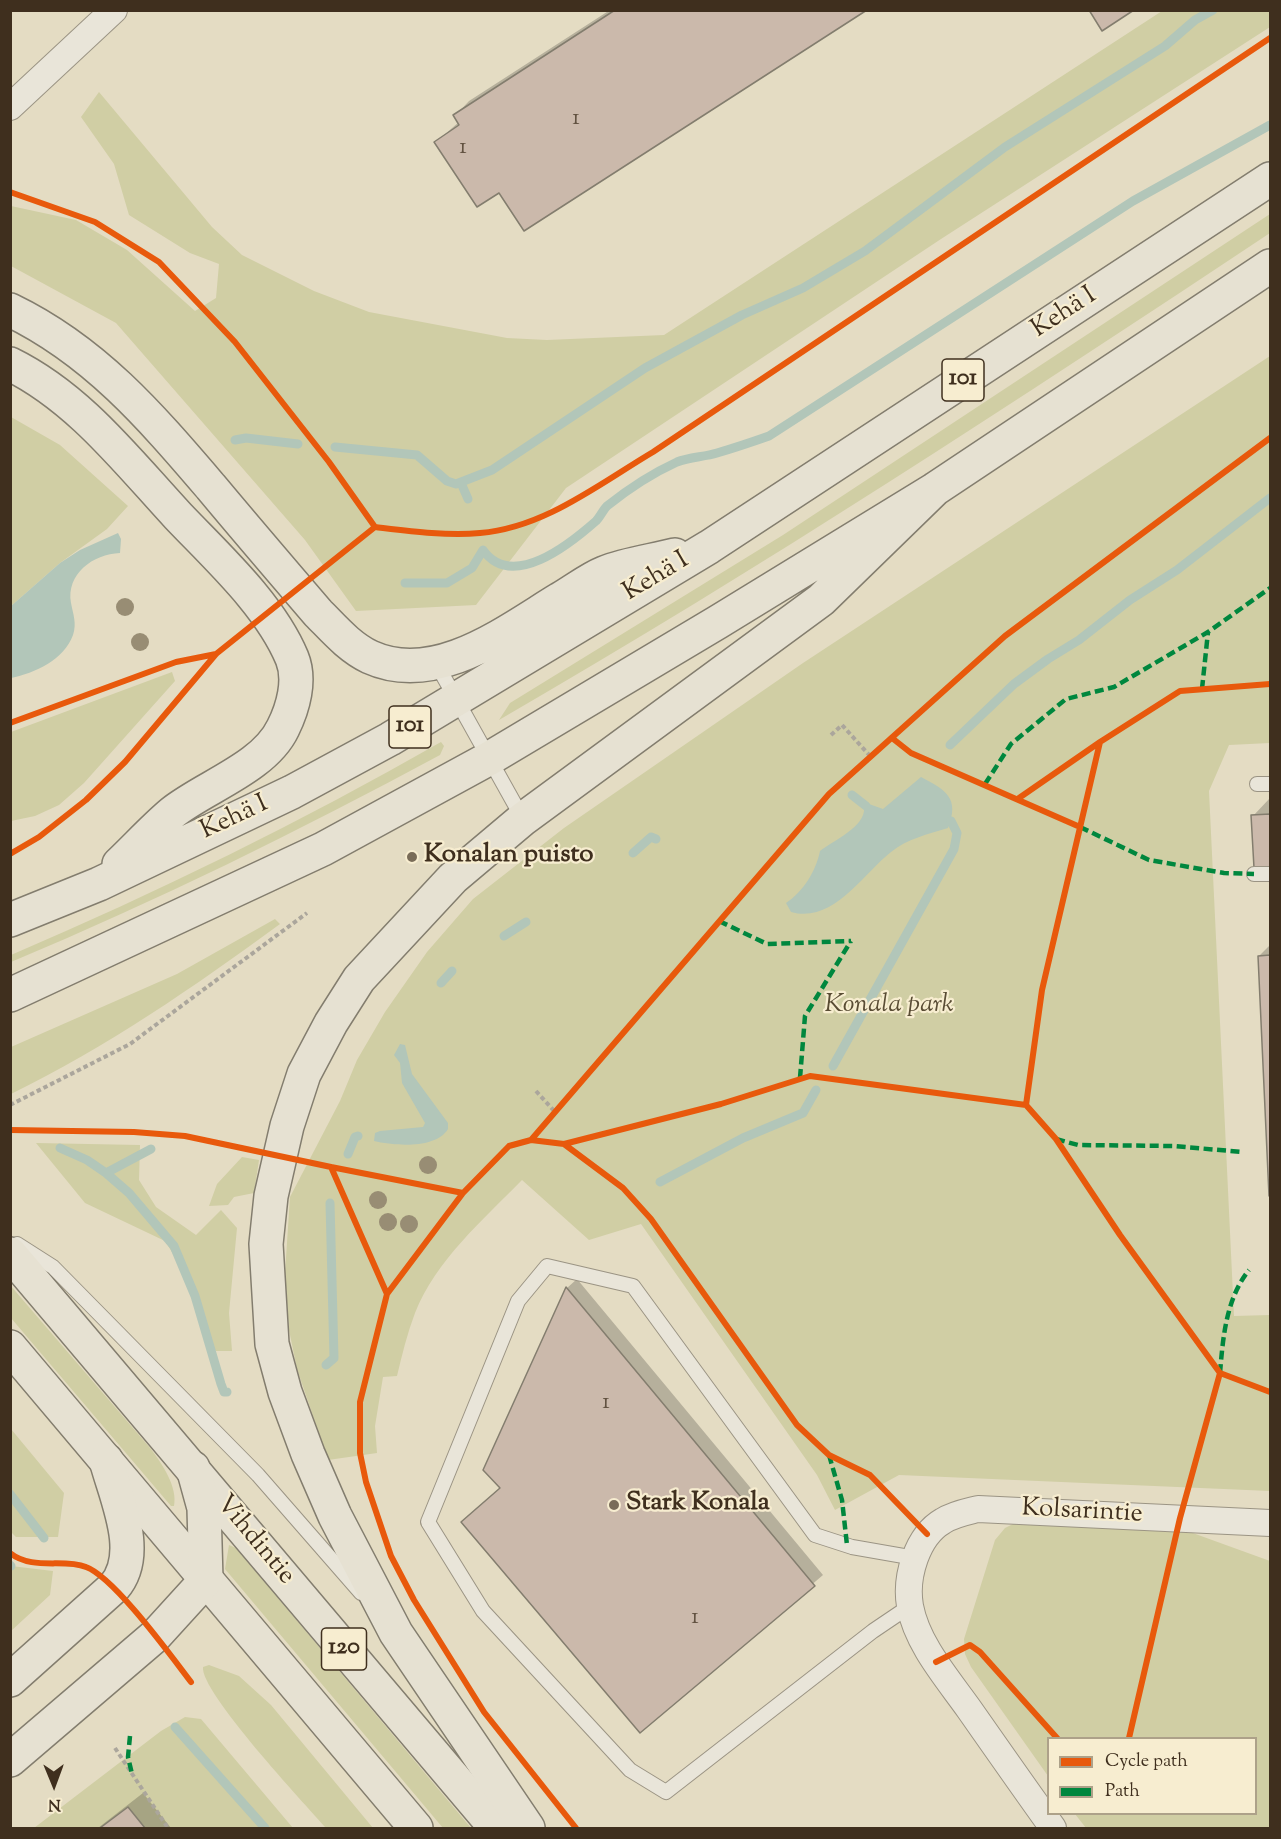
<!DOCTYPE html>
<meta charset="utf-8">
<style>
body{margin:0}
#map{position:relative;width:1281px;height:1839px;overflow:hidden;background:#e4dcc3;font-family:"Sorts Mill Goudy",serif}
canvas{display:block}
.frame{position:absolute;inset:0;border:12px solid #3f2f1e;pointer-events:none}
.legend{position:absolute;left:1047px;top:1737px;width:210px;height:78px;box-sizing:border-box;background:#f7edd0;border:2px solid #ada189;margin:0;padding:8px 10px;list-style:none;font-size:18px;color:#3f2f1e}
.legend li{display:flex;align-items:center;gap:12px;height:30px}
.legend b{width:30px;border:2px solid #ada189}
.north{position:absolute;left:24px;top:1755px;width:60px;height:60px;-webkit-text-stroke:4px #f7edd0;paint-order:stroke;rotate:179deg;font-size:16px;font-weight:700;line-height:24px;text-align:center;color:#3f2f1e}
.north::after{content:'';display:block;margin:auto;width:21px;height:27px;background:#3f2f1e;clip-path:polygon(50% 0,100% 100%,50% 72%,0 100%)}
</style>
<div id="map">
<canvas width="1281" height="1839"></canvas>
<div class="frame"></div>
<ul class="legend">
<li><b style="height:8px;background:#e8590c"></b>Cycle path</li>
<li><b style="height:8px;background:#00873e"></b>Path</li>
</ul>
<div class="north">N</div>
</div>
<script>
const ctx = document.querySelector('canvas').getContext('2d');
ctx.lineJoin = 'round';
function fillPath(path, color) { ctx.fillStyle = color; ctx.fill(path, 'evenodd'); }
function trace(path, color, width, dash) { ctx.strokeStyle = color; ctx.lineWidth = width; ctx.lineCap = dash ? 'butt' : 'round'; ctx.setLineDash(dash || []); ctx.stroke(path); }
function label(font, color, halo, rows, align = 'center') {
  ctx.font = font + ' "Sorts Mill Goudy",serif'; ctx.lineWidth = 4.5; ctx.setLineDash([]); ctx.textBaseline = 'middle'; ctx.strokeStyle = halo; ctx.fillStyle = color; for (const [text, x, y, turn = 0] of rows) {
    ctx.save(); ctx.translate(x, y); ctx.rotate((+turn || 0) * Math.PI / 180); ctx.textAlign = isNaN(turn) ? turn : align; if (halo) ctx.strokeText(text, 0, 0); ctx.fillText(text, 0, 0); ctx.restore();
  }
}
fillPath(new Path2D(`
 M1162 11H1270V27L941 239 566 488 476 605 356 611 305 540 116 323 11 266V206L76 220 127 250 195 311 216 298 219 264 190 253 129 215 114 164 81 117 99 92 212 227 242 255 314 291 369 312 507 338 547 340 664 335Z
 M1270 214V233C1017 401 762 568 499 720L510 703 783 535Z
 M1270 356V743L1229 745 1209 791 1234 1316 1270 1315V1491L899 1475 835 1510 817 1475 641 1224 589 1240 522 1180C483 1220 436 1260 415 1313 407 1334 402 1355 397 1376L383 1377 375 1426 377 1453 328 1460 297 1369 289 1330 285 1273 290 1197 340 1101 357 1060 385 1012 427 952 473 899 564 828 803 663Z
 M11 417 60 445 128 506 107 529 60 563 11 606Z
 M172 672 175 681 84 783 59 805 35 816 11 821V732Z
 M441 742 444 746 440 755C299 831 157 901 11 962V955C158 892 301 822 441 742Z
 M275 919 280 924C194 987 107 1047 11 1094V1047L177 974Z
 M36 1143 140 1145 139 1180 156 1207 196 1235 221 1210 237 1228 229 1313 232 1351H216L204 1339 196 1313 192 1284 165 1241 85 1203Z
 M242 1157 259 1160 254 1193 234 1197 228 1205 209 1206 217 1184Z
 M10 1285 151 1449C162 1464 178 1487 174 1506H171L11 1318Z
 M11 1429 64 1493 58 1537H16L11 1532Z
 M1013 1524 1190 1532 1270 1561V1828H1086L1075 1814H1256V1738H1048V1776L971 1667 965 1654 964 1639 995 1540 1005 1528Z
 M229 1545 236 1548 471 1828H443L225 1569Z
 M11 1566 53 1571 50 1595 11 1631Z
 M209 1665 239 1676 271 1705 373 1828H326C305 1804 200 1692 203 1667Z
 M185 1717 201 1719 293 1828H145L128 1807 100 1828H34L161 1731Z`), '#d0cea4');
fillPath(new Path2D(`
 M118 533 121 539 120 553C93 554 66 574 71 603 73 614 77 623 73 635 64 660 35 673 11 678V606L60 563 80 550Z
 M921 777C946 790 960 798 948 828 928 834 907 839 891 852 863 874 833 924 791 912L786 903C803 892 816 871 820 851 833 841 866 826 864 808L869 804 883 809Z
 M400 1044 405 1045 412 1074 448 1123V1129C436 1149 395 1146 374 1141L375 1133 380 1131 423 1127 425 1123 402 1083 400 1063 394 1055Z`), '#b2c6b9');
fillPath(new Path2D(`
 M610 10H865L499 191 436 142 459 122 455 116 469 101Z
 M1270 798V866H1256L1253 816Z
 M1270 945V1191L1259 956Z
 M577 1279 823 1575 641 1731 501 1488 484 1469 567 1288Z
 M143 1793 171 1828H98Z`), '#0003');
trace(new Path2D(`
 M235 440 246 438 298 444
 M335 447 417 455 447 481 456 484 492 470 645 368 742 315 803 288 865 251 1005 147 1165 46 1195 20 1213 10
 M461 483 468 499
 M405 583H447L472 568 483 550C512 591 570 544 596 521 600 517 603 510 607 506 627 490 653 473 677 462 689 457 704 457 717 453 734 448 752 442 769 436L1133 201 1270 125
 M950 745 1014 684 1048 659 1079 640 1130 600 1177 570 1270 498
 M852 795 866 806
 M633 853 651 837 656 839
 M504 936 526 922
 M441 983 452 971
 M833 1066 954 849 957 833 951 821
 M60 1148 87 1160 106 1173 129 1193 174 1246 195 1296 221 1384 224 1392H227
 M348 1154 355 1137 358 1136
 M106 1173 151 1149
 M660 1182 743 1138 803 1113 816 1090
 M326 1365 334 1358 330 1203
 M10 1494 44 1538
 M10 1565 11 1566
 M175 1727 265 1828`), '#b2c6b9', 9);
const building = new Path2D(`
 M615 10H867L524 231 499 193 477 207 434 142 459 125 453 115Z
 M1089 10H1134L1102 31Z
 M1270 814V867L1254 868 1251 815Z
 M1270 955V1196H1269L1258 956Z
 M566 1287 815 1586 640 1733 461 1522 500 1488 483 1470Z
 M128 1807 145 1828H100Z`);
fillPath(building, '#cbb9ab');
trace(building, '#837d6e', 1.5);
const service = new Path2D(`
 M436 663 523 819
 M1257 784H1270
 M1254 874H1270
 M17 1244 53 1267 258 1475 361 1593
 M910 1606 873 1631 666 1792 630 1770 483 1611 428 1522 518 1301 547 1266 633 1286 815 1535 852 1547 915 1558`);
const minor = new Path2D(`
 M10 107 114 10
 M1053 1828C1025 1789 997 1749 969 1709 947 1678 917 1644 910 1606 905 1577 917 1536 943 1521 954 1514 966 1512 978 1509L1270 1523`);
const primary = new Path2D(`
 M10 1254 496 1828
 M10 1347 416 1828`);
const trunk = new Path2D(`
 M10 310C95 351 151 417 211 487 246 529 282 571 318 613 334 629 349 647 370 657 436 687 507 631 560 599 574 591 589 579 604 573 626 564 652 561 675 555
 M10 364C79 398 127 461 178 516 217 557 270 605 292 658 301 680 293 708 283 728 264 768 204 787 172 813 153 829 137 847 119 864
 M10 920 99 884 292 792 390 739 709 547 1270 179
 M10 995 323 849 490 758 718 622 935 489 1270 266
 M10 1680 114 1587C143 1554 116 1498 106 1460
 M10 1760 155 1636 206 1580 204 1508 193 1468
 M528 1828 396 1633 335 1516 308 1454 285 1392 272 1344 266 1244 271 1196 287 1126 304 1074 331 1023 359 979 453 878 523 819 821 600 935 489`);
trace(service, '#9b9484', 16);
trace(minor, '#9b9484', 28);
trace(primary, '#837d6e', 36);
trace(trunk, '#837d6e', 36);
trace(new Path2D(`
 M831 735 842 725 871 757
 M536 1091 555 1112
 M10 1105 130 1044 307 913
 M115 1748 168 1828`), '#aba69c', 4, [4.5, 3]);
trace(service, '#e9e5d9', 14);
trace(minor, '#e9e5d9', 26);
trace(primary, '#e6e1d2', 33);
trace(trunk, '#e6e1d2', 33);
trace(new Path2D(`
 M1202 689 1208 632
 M985 784 1011 744 1066 699 1114 687 1208 632 1270 588
 M1080 827 1149 860 1224 873 1254 874
 M719 921 767 944 851 941
 M800 1078 805 1016 851 941
 M1056 1139 1078 1145 1173 1146 1243 1152
 M1220 1373C1223 1337 1226 1299 1249 1270
 M829 1455 842 1500 847 1545
 M130 1736 128 1757 132 1774`), '#00873e', 4.5, [9, 4.5]);
trace(new Path2D(`
 M10 192 95 222 159 262 235 342 329 462 375 527
 M10 723 176 662 216 654
 M892 738 911 753 1080 827
 M1019 798 1100 742
 M10 854 39 837 86 800 125 762 216 654 375 527C409 531 446 536 480 533 544 528 599 484 653 452L1270 38
 M1026 1105 1042 990 1100 742 1180 691 1270 684
 M10 1130 134 1132 185 1136 331 1167 387 1294
 M531 1140 564 1144 623 1188 651 1219 797 1425 829 1455 870 1475 927 1534
 M564 1144 721 1104 810 1076 1026 1105 1056 1139 1120 1235 1220 1373 1270 1392
 M331 1167 463 1193
 M10 1553C33 1571 63 1558 86 1567 114 1577 171 1656 191 1682
 M936 1662 970 1645 980 1652 1057 1738
 M1129 1738 1180 1518 1220 1373
 M576 1828 484 1712 414 1600 391 1556 366 1482 360 1453V1402L387 1294 463 1193 509 1146 531 1140 829 794 1005 636 1270 438`), '#e8590c', 6);
ctx.fillStyle = '#988d74';
for (const [x, y] of [
 [125,607],
 [140,642],
 [428,1165],
 [378,1200],
 [388,1222],
 [409,1224]
]) { ctx.beginPath(); ctx.arc(x, y, 9, 0, 2 * Math.PI); ctx.fill(); }
for (const [x, y, r, color] of [
 [412,857,6,"#796c58"],
 [614,1505,6,"#796c58"]
]) { const dot = new Path2D(); dot.arc(x, y, r, 0, 2 * Math.PI); ctx.fillStyle = color; ctx.fill(dot); trace(dot, '#f7edd0', 2); }
label('22px', '#625241', null, [
 ["1",576,120],
 ["1",463,149],
 ["1",606,1404],
 ["1",695,1619]
]);
for (const [x, y, w] of [
 [963,380,42],
 [410,727,42],
 [344,1649,45]
]) { const box = new Path2D(); box.roundRect(x - w / 2, y - 21, w, 42, 4.5); ctx.fillStyle = '#f7edd0'; ctx.fill(box); trace(box, '#3f2f1e', 1.5); }
label('bold 24px', '#3f2f1e', null, [
 ["101",963,380],
 ["101",410,727],
 ["120",344,1649]
]);
label('26px', '#3f2f1e', '#f7edd0', [
 ["Kehä I",1065,314,-33],
 ["Kehä I",657,578,-31],
 ["Kehä I",235,819,-25],
 ["Kolsarintie",1082,1513,3],
 ["Vihdintie",254,1541,50]
]);
label('bold 26px', '#3f2f1e', '#f7edd0', [
 ["Konalan puisto",424,857],
 ["Stark Konala",626,1505]
], 'left');
label('italic 26px', '#594c34', '#f7edd0', [
 ["Konala park",889,1007]
]);
</script>
